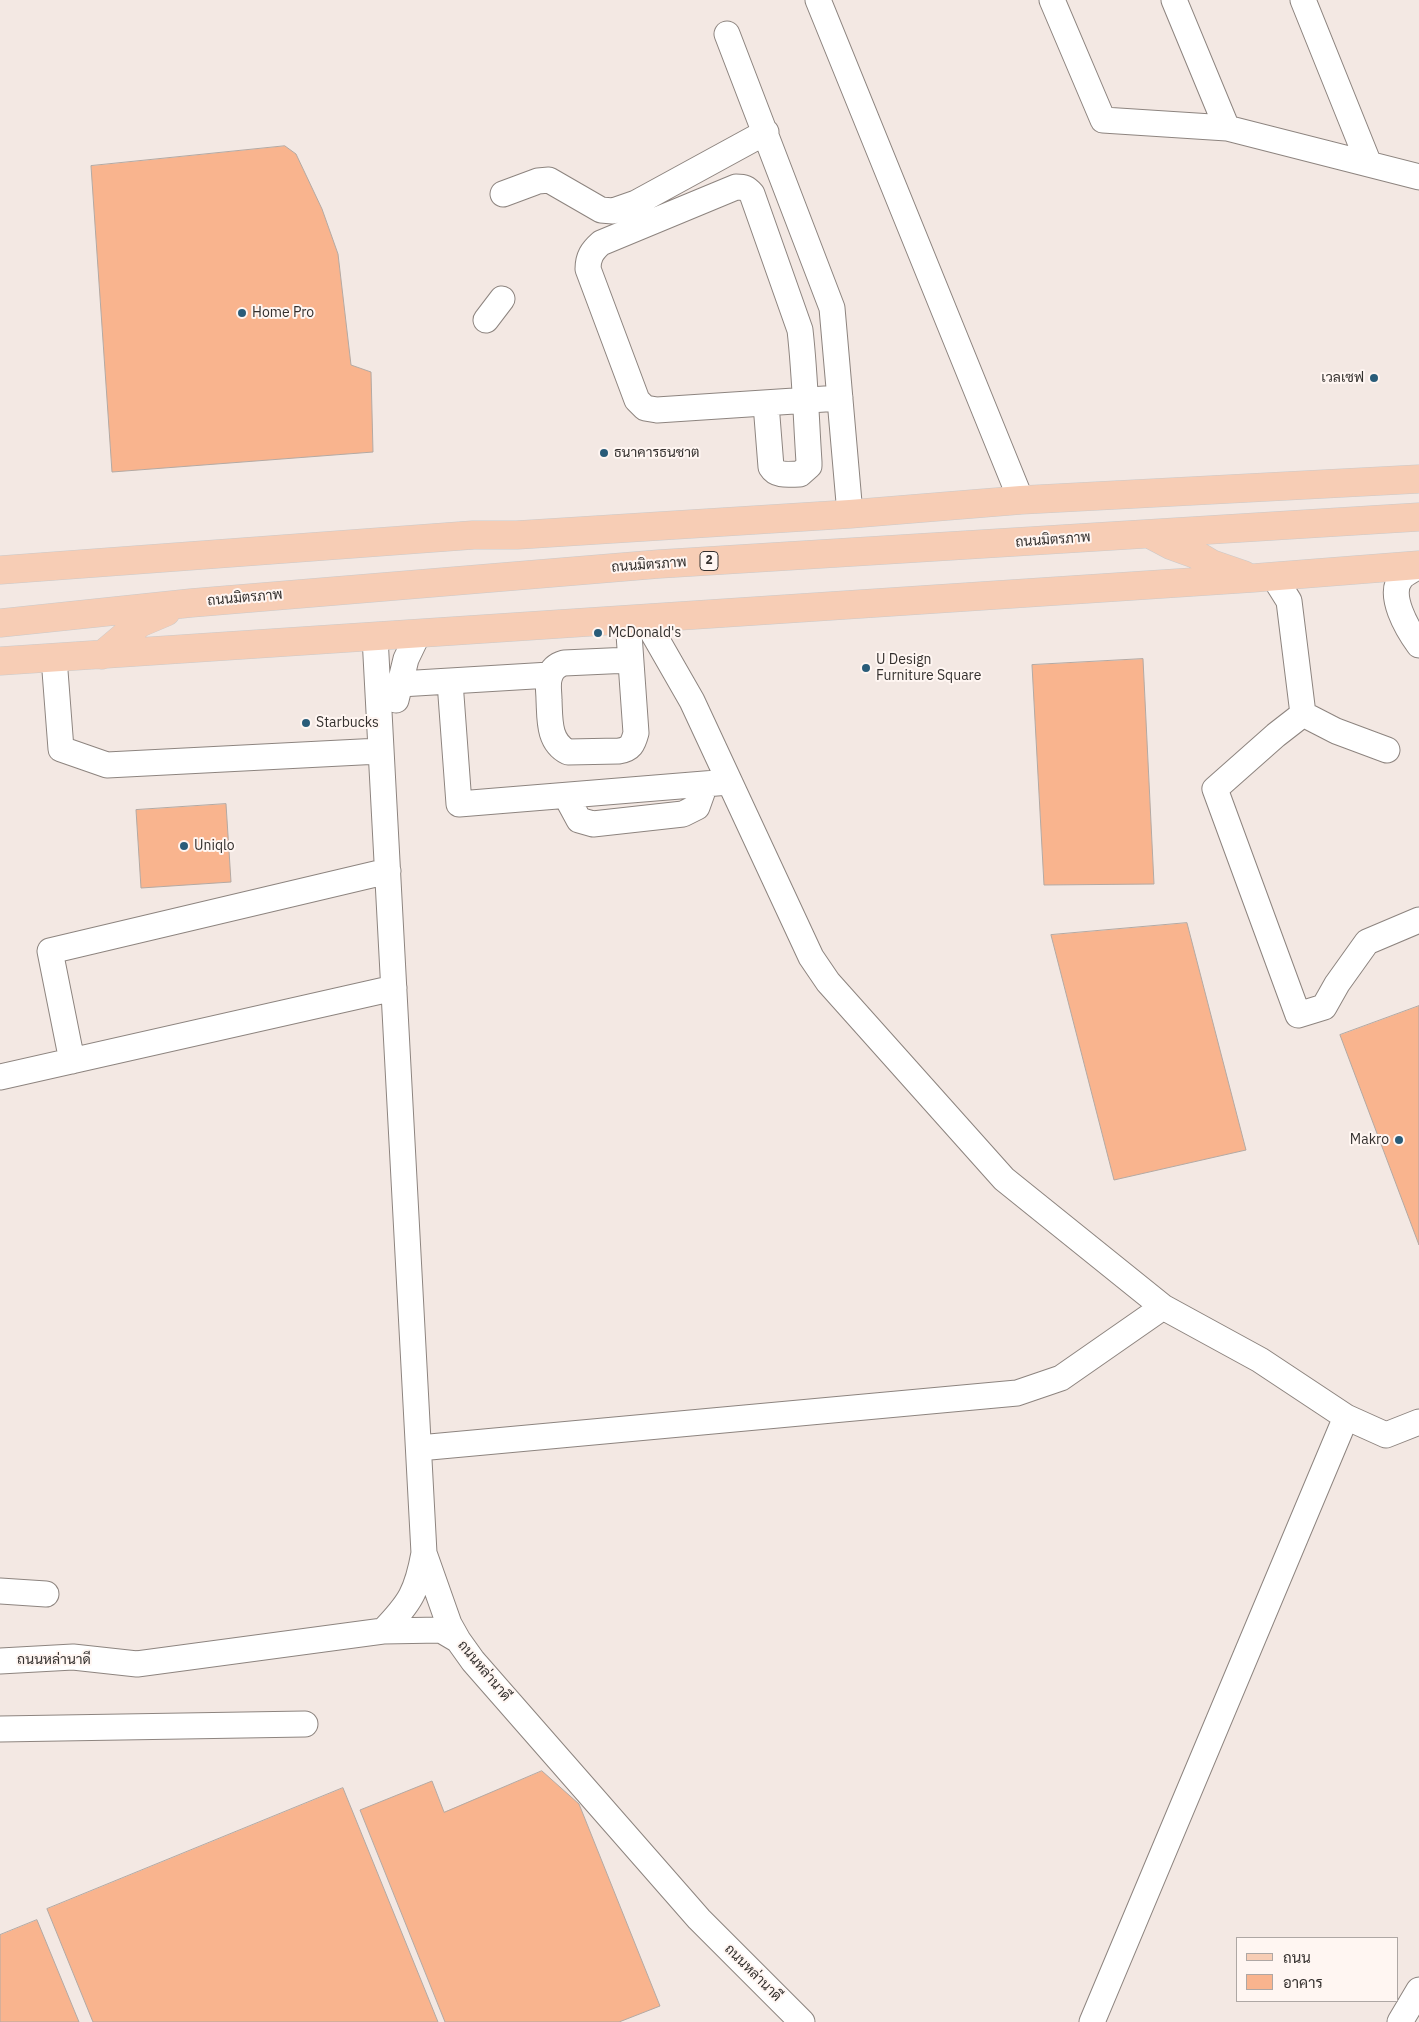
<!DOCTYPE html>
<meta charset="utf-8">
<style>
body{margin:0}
#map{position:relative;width:1419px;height:2022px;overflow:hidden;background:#f3e8e3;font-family:"IBM Plex Sans",Sarabun,sans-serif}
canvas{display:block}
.legend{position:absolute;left:1236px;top:1937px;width:162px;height:65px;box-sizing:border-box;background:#fff6f2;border:1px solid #aea7a4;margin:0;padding:6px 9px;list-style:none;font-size:15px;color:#34302e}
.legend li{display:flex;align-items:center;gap:10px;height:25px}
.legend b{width:25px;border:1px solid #aea7a4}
</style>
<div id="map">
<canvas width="1419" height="2022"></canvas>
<ul class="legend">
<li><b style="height:6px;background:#f7cdb5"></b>ถนน</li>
<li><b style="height:14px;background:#f9b48e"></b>อาคาร</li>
</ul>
</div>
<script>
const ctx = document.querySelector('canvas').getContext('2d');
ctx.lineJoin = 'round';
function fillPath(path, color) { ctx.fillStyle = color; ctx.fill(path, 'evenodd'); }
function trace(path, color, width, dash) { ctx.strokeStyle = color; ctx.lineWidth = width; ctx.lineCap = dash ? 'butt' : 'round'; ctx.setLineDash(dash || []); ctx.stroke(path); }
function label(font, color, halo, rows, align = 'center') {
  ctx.font = font + ' "IBM Plex Sans",Sarabun,sans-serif'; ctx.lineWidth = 4; ctx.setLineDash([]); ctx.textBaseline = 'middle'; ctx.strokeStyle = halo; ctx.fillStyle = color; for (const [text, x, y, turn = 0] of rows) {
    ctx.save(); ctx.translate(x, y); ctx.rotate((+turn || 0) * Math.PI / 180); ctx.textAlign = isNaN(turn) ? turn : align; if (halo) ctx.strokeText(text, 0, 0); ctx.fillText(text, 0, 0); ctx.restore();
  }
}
const building = new Path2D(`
 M285 146 296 154 322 209 338 254 351 365 371 372 373 452 112 472 91 166Z
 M1143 659 1154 884 1044 885 1032 665Z
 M226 804 231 882 141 888 136 810Z
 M1187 923 1246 1150 1114 1180 1051 935Z
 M1419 1006V1245L1340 1035Z
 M542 1771 579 1804 660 2006 619 2022H445L360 1810 432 1781 444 1812Z
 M343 1788 438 2022H93L47 1909Z
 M37 1920 79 2022H0V1935Z`);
fillPath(building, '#f9b48e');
trace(building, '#b3a9a3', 1);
const minor = new Path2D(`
 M818 0 1021 500
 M1052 0 1103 120 1227 128 1419 177
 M1174 0 1227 128
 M1303 0 1369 164
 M727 34 832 308 850 514
 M503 194 538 181 549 180 601 210 613 211 636 203 766 132
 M486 320 502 299
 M766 404 771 467C777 477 790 474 800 474L809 466V462C806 418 805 373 800 330L752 194C747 188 744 187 736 187L601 243C592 251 588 257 588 269L637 400 645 408 657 410C718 406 779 402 840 398
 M1419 566C1414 569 1406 573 1402 577 1386 594 1408 630 1419 645
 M1274 577 1289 601 1303 714 1276 735 1215 789 1298 1015 1324 1007 1337 984 1367 942 1419 920
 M645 619 692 701 811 957 828 982 1004 1179 1163 1307 1260 1360 1346 1417 1386 1435 1419 1422
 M628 620 636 733C633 744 631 749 619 751L568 752C548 742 550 719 549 700 549 692 547 683 550 676 552 669 557 665 564 663L630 660
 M375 637 424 1553C417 1592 410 1603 383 1631
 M54 658 61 749 107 765 380 751
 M450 682 459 804 729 782
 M400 684 550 675
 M396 700 406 659 418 634
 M1303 714 1336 731 1387 750
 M566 796 579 820 593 824 683 814 697 807 702 793 701 785
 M72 1061 50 951 388 871
 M0 1077 394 988
 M419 1448 1017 1393 1061 1378 1163 1307
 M425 1556 449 1624 458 1640
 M0 1591 46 1594
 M0 1661 73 1657 137 1664 383 1631 441 1630 458 1640 473 1661 699 1919 802 2022
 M0 1729 305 1724
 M1092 2022 1346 1417
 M1400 2022 1419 1990`);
const major = new Path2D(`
 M1153 536 1170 545 1195 554 1212 564 1244 575
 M0 570 473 535H517L850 514 1021 500 1419 479
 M0 623 191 603 659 564 1419 517
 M102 655 140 623 166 612
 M0 661 1253 578 1419 565`);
trace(minor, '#8d847f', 27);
trace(major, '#cac9c9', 29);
trace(minor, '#fff', 25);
trace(major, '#f7cdb5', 28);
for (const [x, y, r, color] of [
 [242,313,5,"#295c79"],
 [1374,378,5,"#295c79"],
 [604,453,5,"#295c79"],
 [598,633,5,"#295c79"],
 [866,668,5,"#295c79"],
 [306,723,5,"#295c79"],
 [184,846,5,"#295c79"],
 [1399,1140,5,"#295c79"]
]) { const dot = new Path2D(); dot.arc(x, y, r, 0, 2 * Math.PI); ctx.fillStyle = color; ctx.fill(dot); trace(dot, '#fff6f2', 2); }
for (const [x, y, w] of [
 [709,561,18]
]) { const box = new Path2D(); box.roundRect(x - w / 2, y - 9.5, w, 19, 4); ctx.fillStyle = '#fff6f2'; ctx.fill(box); trace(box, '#34302e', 1); }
label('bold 12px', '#34302e', null, [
 ["2",709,561]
]);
label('14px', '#34302e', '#fff6f2', [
 ["Home Pro",252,313],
 ["เวลเซฟ",1364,378,"right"],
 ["ธนาคารธนชาต",614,453],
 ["McDonald's",608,633],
 ["U Design",876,660],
 ["Furniture Square",876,676],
 ["Starbucks",316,723],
 ["Uniqlo",194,846],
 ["Makro",1389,1140,"right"]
], 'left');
label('14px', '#34302e', '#fff6f2', [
 ["ถนนมิตรภาพ",1053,540,-4],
 ["ถนนมิตรภาพ",649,565,-4],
 ["ถนนมิตรภาพ",245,598,-5],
 ["ถนนหล่านาดี",54,1660],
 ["ถนนหล่านาดี",484,1671,50],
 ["ถนนหล่านาดี",753,1973,45]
]);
</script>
